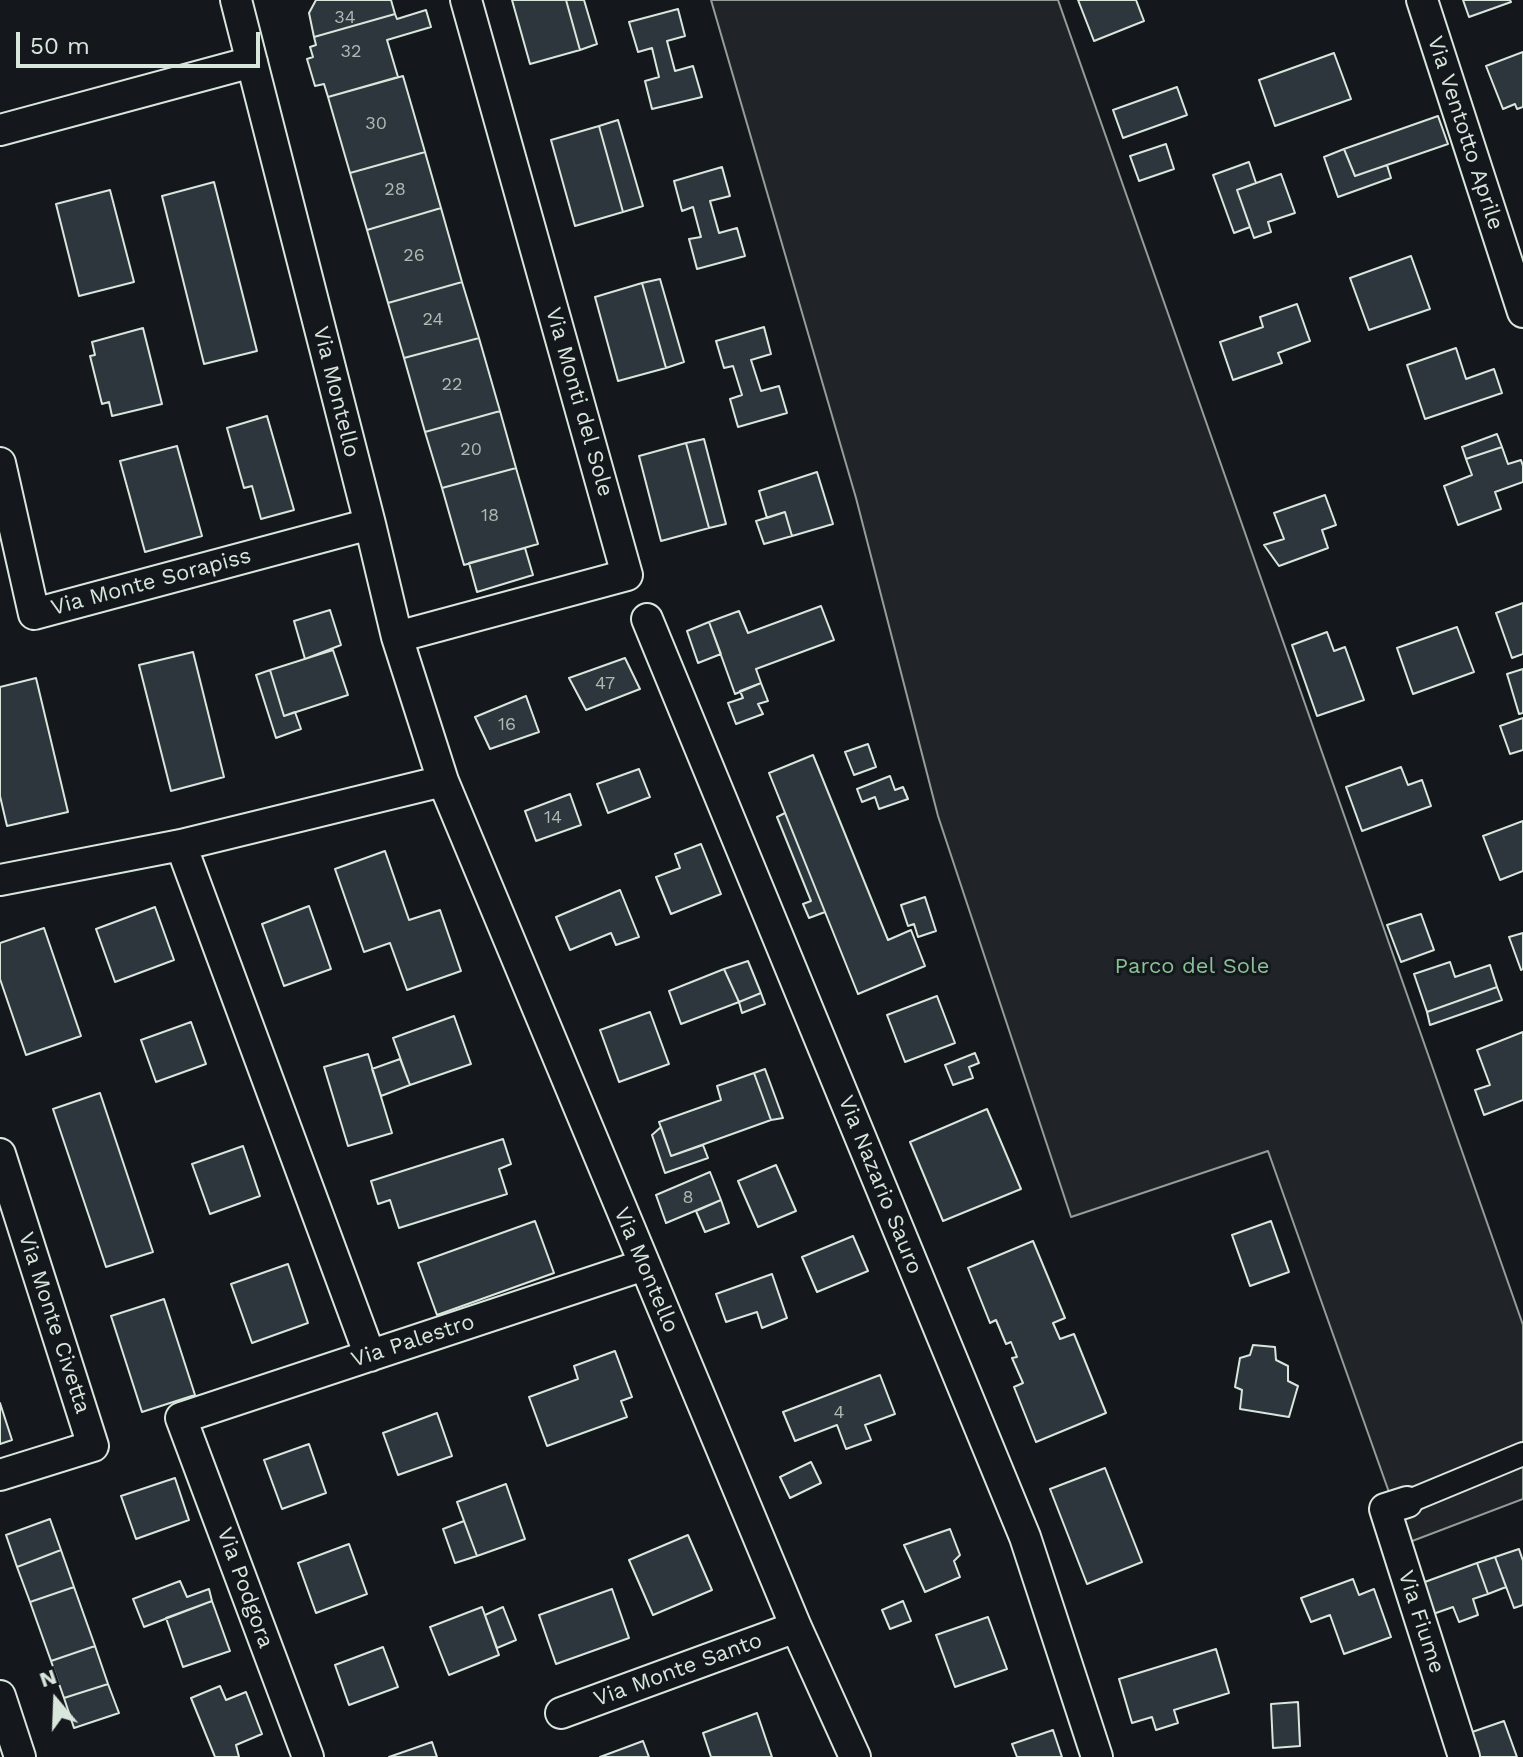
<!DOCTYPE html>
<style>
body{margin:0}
#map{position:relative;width:1523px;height:1757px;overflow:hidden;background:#14181c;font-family:"Work Sans",sans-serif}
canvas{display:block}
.north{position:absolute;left:16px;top:1661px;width:80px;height:80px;-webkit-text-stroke:6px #14181c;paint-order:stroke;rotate:341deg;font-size:22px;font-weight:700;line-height:32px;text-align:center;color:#d8e6dc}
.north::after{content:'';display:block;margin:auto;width:28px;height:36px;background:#d8e6dc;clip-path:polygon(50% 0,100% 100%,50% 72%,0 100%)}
.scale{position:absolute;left:16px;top:32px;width:244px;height:36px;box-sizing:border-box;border:4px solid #d8e6dc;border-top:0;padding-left:10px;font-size:24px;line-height:28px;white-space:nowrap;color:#d8e6dc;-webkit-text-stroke:6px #14181c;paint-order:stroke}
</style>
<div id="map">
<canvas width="1523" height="1757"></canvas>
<div class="north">N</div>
<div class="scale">50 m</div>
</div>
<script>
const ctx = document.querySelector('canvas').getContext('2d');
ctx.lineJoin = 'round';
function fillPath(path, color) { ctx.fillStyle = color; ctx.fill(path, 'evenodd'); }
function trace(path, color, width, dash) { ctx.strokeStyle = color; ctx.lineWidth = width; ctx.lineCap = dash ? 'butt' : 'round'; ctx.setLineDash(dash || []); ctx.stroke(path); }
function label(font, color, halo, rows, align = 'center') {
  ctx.font = font + ' "Work Sans",sans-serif'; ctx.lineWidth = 6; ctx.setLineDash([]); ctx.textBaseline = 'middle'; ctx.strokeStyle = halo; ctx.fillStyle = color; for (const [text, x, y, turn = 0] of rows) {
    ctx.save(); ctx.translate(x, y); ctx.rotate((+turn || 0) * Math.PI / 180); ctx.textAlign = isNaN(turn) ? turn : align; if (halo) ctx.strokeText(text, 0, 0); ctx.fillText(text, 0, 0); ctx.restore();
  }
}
const green = new Path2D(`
 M711 0H1058L1523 1325V1499L1407 1543 1268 1151 1071 1217 938 816 856 498Z`);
fillPath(green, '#202428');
trace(green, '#939e99', 2);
const building = new Path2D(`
 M316 0H391L395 14 314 37 309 13Z
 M512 0H566L580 50 530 64Z
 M566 0H584L597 44 580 50Z
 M1078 0H1136L1144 21 1094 41Z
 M1463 0H1510L1511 2 1469 17Z
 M678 9 685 36 667 41 675 71 693 66 702 97 652 109 645 81 659 77 652 48 638 52 629 22Z
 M426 10 431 27 387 40 398 77 328 97 324 84 315 86 307 59 313 57 310 47 316 45 314 37 395 14 397 19Z
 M1523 52V107L1517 109 1515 104 1503 109 1486 66Z
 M1334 53 1351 99 1275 126 1259 80Z
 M403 76 425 152 350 173 328 97Z
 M1177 87 1187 115 1123 138 1113 110Z
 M1438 116 1448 144 1355 176 1344 149Z
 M618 120 643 206 623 212 599 126Z
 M599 126 623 212 575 226 551 140Z
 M1166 144 1174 169 1139 181 1130 156Z
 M1344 149 1355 176 1387 165 1391 178 1338 197 1324 157Z
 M425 152 441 208 367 230 350 173Z
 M1249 162 1256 183 1237 190 1250 227 1234 233 1213 175Z
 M722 167 730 196 710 201 719 233 737 228 745 256 697 269 689 239 701 237 693 207 682 211 674 181Z
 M1281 174 1295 213 1268 222 1271 232 1254 238 1237 190Z
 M214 182 257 351 204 364 162 196Z
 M110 190 134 282 79 296 56 204Z
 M441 208 462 282 388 303 367 230Z
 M1411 256 1430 309 1369 330 1350 278Z
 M660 279 684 362 666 368 642 283Z
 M462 282 479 338 404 358 388 303Z
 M642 283 666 368 618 381 595 297Z
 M1297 304 1310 341 1278 353 1282 363 1233 380 1220 342 1263 327 1260 317Z
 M764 327 771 354 751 360 761 391 779 386 787 413 738 427 730 399 742 395 733 366 724 368 716 341Z
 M143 328 162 404 112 416 109 402 102 404 90 356 95 355 92 342Z
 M479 338 500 411 425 432 404 358Z
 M1456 348 1466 379 1494 369 1502 393 1425 419 1407 365Z
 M500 411 516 468 442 488 425 432Z
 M267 416 294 510 261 519 252 486 244 488 227 428Z
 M1497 434 1502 447 1466 459 1462 447Z
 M704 439 726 524 709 528 686 443Z
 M686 443 709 528 661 541 639 456Z
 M177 446 202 536 145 552 120 461Z
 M1502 447 1508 464 1521 460 1523 466V482L1495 492 1501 509 1458 525 1444 486 1472 475 1466 459Z
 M516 468 538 544 464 565 442 488Z
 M817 472 833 524 792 536 785 512 767 518 759 491Z
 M1325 495 1336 525 1322 530 1328 548 1279 566 1264 545 1284 539 1274 513Z
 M785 512 792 536 764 544 756 521Z
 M525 548 533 575 477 592 469 563Z
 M1523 603V654L1512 658 1496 613Z
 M821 606 834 640 756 669 761 683 735 694 709 622 739 611 748 633Z
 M330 610 341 645 305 659 294 621Z
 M709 622 721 654 698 663 687 631Z
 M1457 627 1474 672 1413 694 1397 648Z
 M1327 632 1334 651 1345 647 1364 700 1317 716 1292 645Z
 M333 650 348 695 284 716 270 670Z
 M193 652 224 777 171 791 139 665Z
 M625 658 640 689 586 710 569 678Z
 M1523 669V713L1519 714 1507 674Z
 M270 670 284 716 295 712 301 729 276 738 256 675Z
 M36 678 68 812 7 826 0 796V687Z
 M761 683 768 701 758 704 763 714 736 724 728 703 743 698 740 691Z
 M526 696 539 732 490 749 475 717Z
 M1523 718V750L1510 754 1500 726Z
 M868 744 876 767 854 775 845 752Z
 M813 755 888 940 911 930 925 966 858 994 769 773Z
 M1401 767 1408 785 1422 780 1431 806 1362 831 1346 787Z
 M639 769 650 797 608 813 597 784Z
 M890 776 895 790 903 787 908 799 879 809 875 797 862 802 857 789Z
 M570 794 581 825 536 841 525 811Z
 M785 813 825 912 809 918 803 904 811 901 777 817Z
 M1523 821V871L1500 880 1483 836Z
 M701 844 721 894 671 914 656 877 680 868 675 854Z
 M385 851 409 920 440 910 461 971 407 990 390 943 364 952 335 869Z
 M620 890 639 937 616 945 611 933 570 950 556 917Z
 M925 897 936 931 918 937 914 924 908 926 901 905Z
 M309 906 331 969 284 986 262 924Z
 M155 907 174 960 115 982 96 929Z
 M1421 914 1434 950 1401 962 1387 925Z
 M44 928 81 1036 26 1055 0 979V943Z
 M1523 933V969L1521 970 1509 937Z
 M748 961 761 993 739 1002 724 969Z
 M1450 962 1455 977 1490 965 1497 987 1427 1012 1414 974Z
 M724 969 739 1002 681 1024 669 991Z
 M1497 987 1502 1000 1430 1025 1427 1012Z
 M761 993 765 1004 742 1013 739 1002Z
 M937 996 955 1043 905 1062 887 1015Z
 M650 1012 669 1064 619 1082 600 1030Z
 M454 1016 471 1064 410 1085 393 1038Z
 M191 1022 206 1064 156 1082 141 1040Z
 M1523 1032V1100L1484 1115 1475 1090 1490 1085 1477 1050Z
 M975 1053 979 1063 969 1067 973 1078 953 1085 945 1065Z
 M368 1054 392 1133 348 1146 324 1067Z
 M400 1059 410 1085 381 1096 372 1069Z
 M765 1069 783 1118 771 1120 754 1073Z
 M754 1073 771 1120 671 1156 659 1122 721 1100 717 1086Z
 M100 1093 153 1252 106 1267 53 1109Z
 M987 1109 1021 1189 943 1221 910 1142Z
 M661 1127 671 1156 703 1145 708 1158 665 1173 652 1135Z
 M503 1139 511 1164 499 1169 507 1194 399 1228 390 1200 378 1204 371 1181Z
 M243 1146 260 1196 210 1214 192 1164Z
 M776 1165 796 1211 758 1227 738 1181Z
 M710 1172 721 1200 666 1223 656 1195Z
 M721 1200 729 1223 705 1232 696 1211Z
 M535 1221 554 1273 437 1315 418 1263Z
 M1271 1221 1289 1272 1250 1286 1232 1235Z
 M853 1236 868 1271 817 1292 802 1257Z
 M1033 1241 1065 1318 1053 1323 1060 1339 1074 1334 1106 1413 1036 1442 1014 1387 1023 1383 1012 1358 1017 1357 1011 1342 1006 1344 996 1320 990 1323 968 1268Z
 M288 1264 308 1323 252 1343 231 1284Z
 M772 1274 787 1318 762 1328 757 1312 726 1322 716 1294Z
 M164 1299 195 1395 142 1412 111 1316Z
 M1253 1345 1275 1347 1276 1360 1288 1366V1381L1298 1386 1289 1417 1240 1409 1242 1390 1235 1387 1240 1358 1250 1355Z
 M615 1351 632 1397 621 1401 627 1417 547 1446 529 1397 578 1379 574 1366Z
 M880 1375 895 1414 865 1425 871 1440 846 1449 837 1425 795 1441 783 1412Z
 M0 1403 12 1440 0 1444Z
 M437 1413 452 1456 398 1475 383 1433Z
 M309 1444 326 1493 282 1509 264 1460Z
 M811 1462 821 1483 790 1498 780 1477Z
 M1105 1468 1142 1562 1087 1584 1050 1489Z
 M175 1478 189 1520 136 1539 121 1496Z
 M506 1484 525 1539 477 1556 457 1502Z
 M50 1519 61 1550 17 1567 6 1535Z
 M464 1521 477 1556 455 1563 443 1529Z
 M950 1529 960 1555 954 1561 960 1577 925 1592 904 1545Z
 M688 1535 712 1590 653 1615 629 1560Z
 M349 1544 367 1594 316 1613 298 1563Z
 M1519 1549 1523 1561V1605L1514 1608 1495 1557Z
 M61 1550 74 1587 30 1602 17 1567Z
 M1495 1557 1506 1587 1488 1594 1477 1563Z
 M1477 1563 1488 1594 1473 1599 1478 1615 1459 1622 1453 1607 1433 1614 1422 1583Z
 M1353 1579 1359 1595 1374 1589 1391 1637 1344 1654 1330 1615 1311 1622 1301 1598Z
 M180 1581 187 1597 209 1589 212 1601 144 1627 133 1599Z
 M74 1587 95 1646 51 1661 30 1602Z
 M612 1589 629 1638 556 1664 539 1615Z
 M212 1601 230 1651 183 1667 166 1618Z
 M903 1601 911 1621 890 1629 882 1610Z
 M482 1607 499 1655 449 1675 430 1627Z
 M503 1607 516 1640 497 1648 485 1615Z
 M988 1617 1007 1669 955 1687 936 1635Z
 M95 1646 108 1684 64 1698 51 1661Z
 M383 1647 398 1687 349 1705 335 1665Z
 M1216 1649 1229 1693 1174 1710 1178 1723 1156 1730 1152 1717 1132 1723 1119 1679Z
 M108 1684 119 1713 74 1728 64 1698Z
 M220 1686 226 1700 246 1692 262 1734 236 1745 239 1757H215L191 1698Z
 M1298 1702 1300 1746 1273 1748 1271 1704Z
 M757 1713 772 1757H711L703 1733Z
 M1504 1721 1517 1757H1480L1472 1732Z
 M1053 1730 1062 1757H1017L1012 1744Z
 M643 1741 649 1757H600Z
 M432 1742 437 1757H389Z`);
fillPath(building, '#2c363c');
trace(building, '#d8e6dc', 2);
const pedestrian = new Path2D(`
 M1407 1502 1523 1454`);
const minor = new Path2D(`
 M236 0 370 524 397 637 443 781 796 1627 855 1757
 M1422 0 1523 312
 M0 130 252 62
 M0 463 34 614 370 524
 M647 619 1025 1537 1097 1757
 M397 637 627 575 466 0
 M181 845 370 1356
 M0 880 181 845 443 781
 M0 1154 93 1446 0 1475
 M1407 1502 1385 1509 1464 1757
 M0 1696 20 1757
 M561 1713 796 1627
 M308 1757 181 1418 644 1265`);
trace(pedestrian, '#d8e6dc', 26);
trace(minor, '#d8e6dc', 34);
trace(pedestrian, '#14181c', 22);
trace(minor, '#14181c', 30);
label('18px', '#adbab4', null, [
 ["34",345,18],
 ["32",351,52],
 ["30",376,124],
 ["28",395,190],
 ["26",414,256],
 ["24",433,320],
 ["22",452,385],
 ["20",471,450],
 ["18",490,516],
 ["47",605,684],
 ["16",507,725],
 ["14",553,818],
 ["8",688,1198],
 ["4",839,1413]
]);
label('22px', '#d8e6dc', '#14181c', [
 ["Via Ventotto Aprile",1465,133,72],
 ["Via Montello",336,392,76],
 ["Via Monti del Sole",579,402,74],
 ["Via Monte Sorapiss",151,582,-15],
 ["Via Nazario Sauro",880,1185,68],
 ["Via Montello",646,1270,67],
 ["Via Monte Civetta",54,1323,72],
 ["Via Palestro",413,1341,-18],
 ["Via Podgora",245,1588,70],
 ["Via Fiume",1421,1622,72],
 ["Via Monte Santo",678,1670,-20]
]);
label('22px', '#8ac095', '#14181c', [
 ["Parco del Sole",1192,967]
]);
</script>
